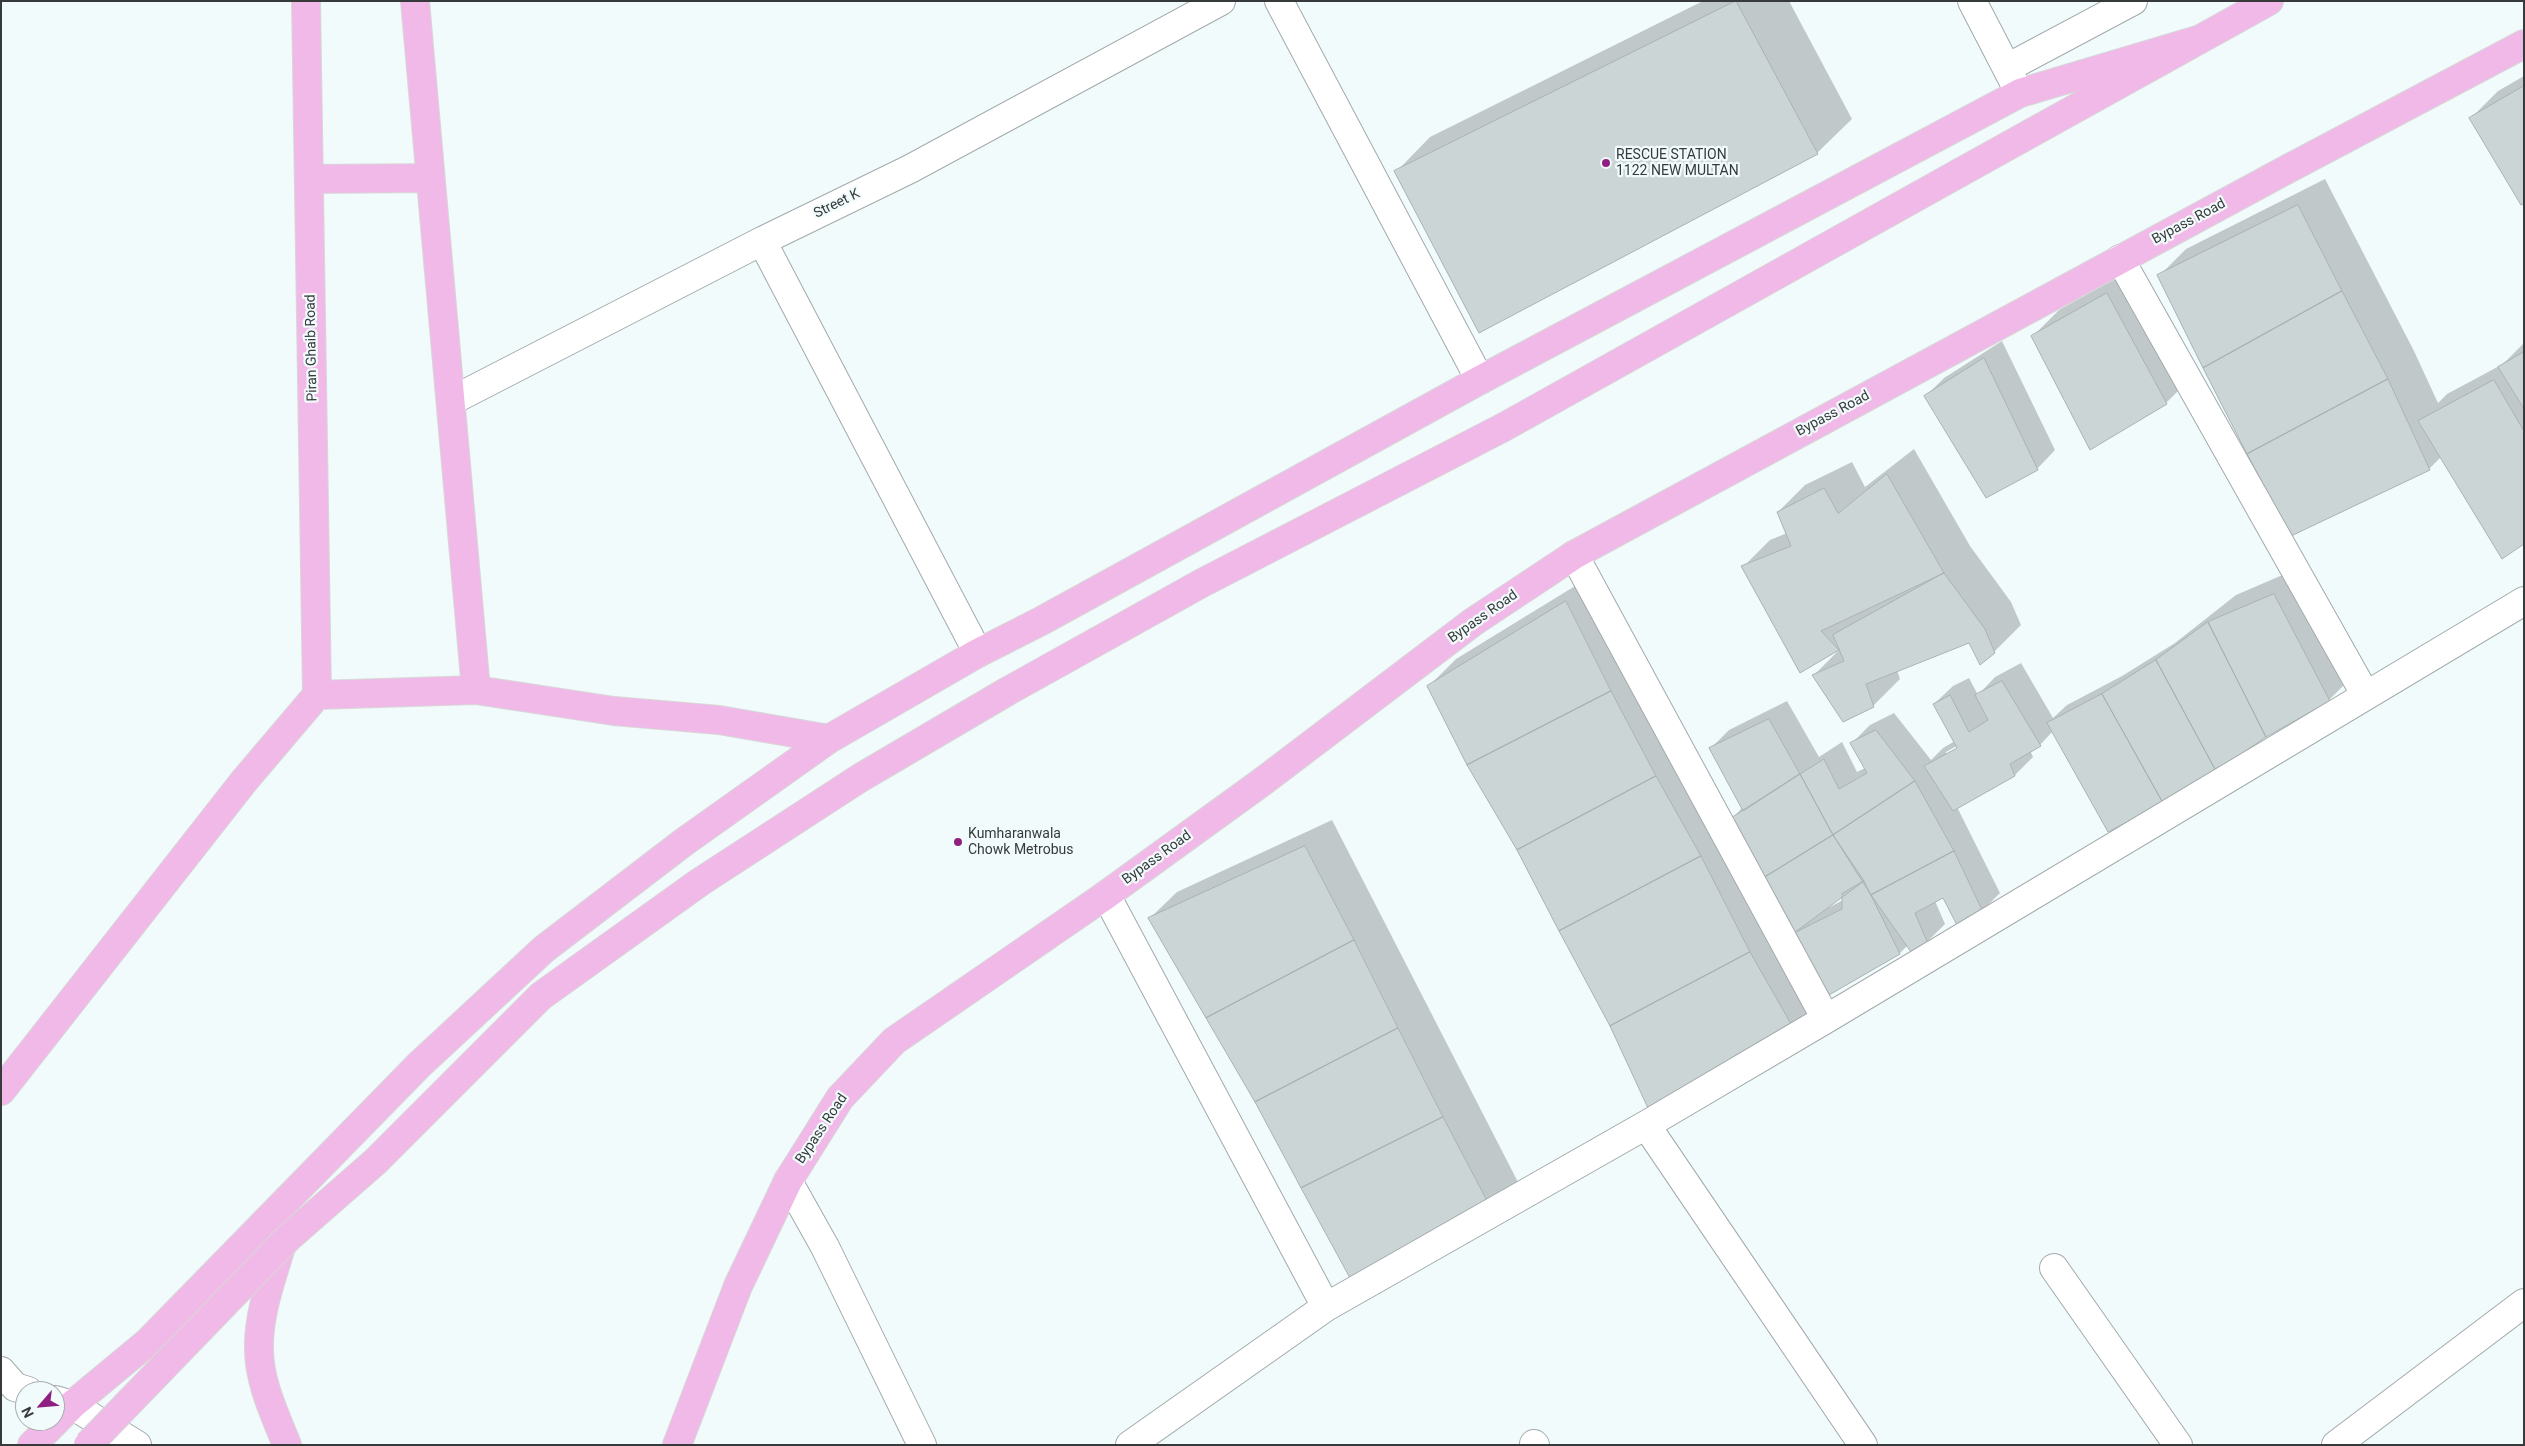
<!DOCTYPE html>
<style>
body{margin:0}
#map{position:relative;width:2525px;height:1446px;overflow:hidden;background:#f2fbfc;font-family:Roboto,sans-serif}
canvas{display:block}
.frame{position:absolute;inset:0;border:2px solid #363a3a;pointer-events:none}
.north{position:absolute;left:15px;top:1381px;width:50px;height:50px;box-sizing:border-box;background:#f2fbfc;border:1px solid #a7aeae;border-radius:50%;rotate:243deg;font-size:14px;font-weight:700;line-height:20px;text-align:center;color:#363a3a}
.north::after{content:'';display:block;margin:auto;width:18px;height:22px;background:#8f2082;clip-path:polygon(50% 0,100% 100%,50% 72%,0 100%)}
</style>
<div id="map">
<canvas width="2525" height="1446"></canvas>
<div class="frame"></div>
<div class="north">N</div>
</div>
<script>
const ctx = document.querySelector('canvas').getContext('2d');
ctx.lineJoin = 'round';
function fillPath(path, color) { ctx.fillStyle = color; ctx.fill(path, 'evenodd'); }
function trace(path, color, width, dash) { ctx.strokeStyle = color; ctx.lineWidth = width; ctx.lineCap = dash ? 'butt' : 'round'; ctx.setLineDash(dash || []); ctx.stroke(path); }
function label(font, color, halo, rows, align = 'center') {
  ctx.font = font + ' Roboto,sans-serif'; ctx.lineWidth = 4.5; ctx.setLineDash([]); ctx.textBaseline = 'middle'; ctx.strokeStyle = halo; ctx.fillStyle = color; for (const [text, x, y, turn = 0] of rows) {
    ctx.save(); ctx.translate(x, y); ctx.rotate((+turn || 0) * Math.PI / 180); ctx.textAlign = isNaN(turn) ? turn : align; if (halo) ctx.strokeText(text, 0, 0); ctx.fillText(text, 0, 0); ctx.restore();
  }
}
fillPath(new Path2D(`
 M1703 1H1789L1852 119 1817 153 1396 172 1430 137Z
 M2524 76V207L2471 118 2498 91Z
 M2325 179 2414 351 2438 403 2447 394 2503 364 2524 343V543L2441 457 2429 469 2159 276 2186 249Z
 M2135 267 2193 376 2166 403 2032 337 2059 310Z
 M2002 341 2055 450 2037 469 1926 396 1944 378Z
 M1914 449 1970 546 2011 602 2021 625 1994 652 1970 641 1897 670 1900 679 1873 706 1814 675 1839 650 1743 567 1770 540 1787 533 1778 512 1805 485 1852 462 1865 487Z
 M2301 567 2356 673 2329 700 2053 731 2040 745 2030 750 2033 757 2015 775 1957 807 2000 893 1982 911 1944 897 1935 901 1945 924 1927 942 1908 945 1900 953 1830 993 1766 876 1732 819 1742 808 1711 748 1729 730 1787 701 1819 757 1842 742 1857 772 1865 768 1852 743 1870 725 1894 713 1931 760 1943 748 1955 741 1934 704 1953 686 1969 678 1978 695 1995 677 2021 663 2053 718 2067 705 2122 676 2175 643 2236 595ZM1962 743 1963 746 1946 755V752ZM1843 895V900L1828 908Z
 M1593 575 1824 1008 1797 1035 1611 1026 1429 686 1456 659Z
 M1332 820 1519 1184 1351 1276 1256 1102 1150 918 1177 892Z`), '#0003');
const building = new Path2D(`
 M1736 1 1818 154 1479 333 1394 171Z
 M2524 86V204L2521 205 2469 118Z
 M2298 205 2342 291 2203 368 2157 275Z
 M2342 291 2388 379 2247 454 2203 368Z
 M2107 293 2167 404 2090 450 2031 336Z
 M2524 352V409L2498 367Z
 M1984 358 2038 470 1986 498 1924 396Z
 M2388 379 2430 470 2291 536 2247 454Z
 M2494 380 2524 431V544L2502 559 2418 421Z
 M1887 474 1944 573 1821 631 1839 650 1800 673 1741 566 1791 546 1777 512 1824 488 1838 513Z
 M1944 573 1985 629 1995 653 1980 665 1969 643 1866 684 1874 707 1843 722 1812 675 1844 661 1833 635Z
 M2274 594 2330 701 2266 737 2208 622Z
 M1566 601 1611 691 1467 765 1427 686Z
 M2208 622 2266 737 2216 771 2156 660Z
 M2156 660 2216 771 2163 803 2102 694Z
 M2002 681 2041 746 2010 764 2015 776 1953 811 1924 766 1957 748 1933 704 1950 695 1969 732 1988 720 1975 695Z
 M1611 691 1656 776 1517 850 1467 765Z
 M2102 694 2163 803 2108 832 2047 723Z
 M1769 719 1800 774 1743 811 1709 748Z
 M1876 730 1915 781 1833 835 1800 774 1824 759 1839 789 1867 773 1850 743Z
 M1800 774 1833 835 1765 877 1730 819Z
 M1656 776 1701 856 1559 931 1517 850Z
 M1915 781 1954 851 1871 895 1833 835Z
 M1833 835 1864 881 1794 933 1765 877Z
 M1305 846 1354 940 1206 1018 1148 918Z
 M1954 851 1983 912 1957 925 1943 898 1915 913 1928 944 1911 952 1871 895Z
 M1701 856 1750 952 1610 1026 1559 931Z
 M1864 881 1900 954 1829 995 1794 933 1842 909V894Z
 M1354 940 1398 1028 1255 1102 1206 1018Z
 M1750 952 1798 1036 1654 1121 1610 1026Z
 M1398 1028 1443 1117 1301 1188 1255 1102Z
 M1443 1117 1493 1212 1350 1278 1301 1188Z`);
fillPath(building, '#ccd5d6');
trace(building, '#a9b2b3', 1);
const minor = new Path2D(`
 M1279 1 1480 380
 M1972 1 2015 84
 M2007 68 2133 1
 M762 241 978 653
 M2120 259 2365 694
 M451 401 762 241 910 169 1221 1
 M1574 555 1826 1019
 M1106 895 1326 1307
 M1646 1125 1863 1445
 M788 1181 825 1247 922 1445
 M2054 1268 2178 1445
 M1 1371 15 1387 28 1391
 M55 1400 72 1405 137 1445
 M1534 1444 1535 1445
 M1130 1445 1326 1307 1646 1125 1826 1019 2524 601
 M2336 1445 2524 1303`);
const major = new Path2D(`
 M306 1 317 695
 M415 1 476 690
 M1961 172 2269 1
 M309 179 430 178
 M1 1091 244 781 317 695 476 690 614 711 719 720 829 739
 M284 1237C274 1272 258 1312 259 1349 259 1382 275 1415 287 1445
 M32 1445 72 1405 148 1342 419 1065 544 949 684 842 829 739 978 653 1043 620 1480 380 2020 93 2198 40
 M677 1445 738 1286 788 1181 840 1098 894 1041 1106 895 1262 782 1473 622 1574 555 2284 171 2524 44`);
trace(minor, '#a2aaab', 30);
trace(major, '#d7d8d8', 30);
trace(minor, '#fff', 28);
trace(major, '#f1b9e7', 28);
const majorBridge = new Path2D(`
 M88 1445 288 1238 376 1161 541 996 700 882 860 778 1008 691 1202 583 1504 427 1961 172`);
trace(majorBridge, '#d7d8d8', 30, []);
trace(majorBridge, '#f1b9e7', 28);
for (const [x, y, r, color] of [
 [1606,163,5,"#8f2082"],
 [958,842,5,"#8f2082"]
]) { const dot = new Path2D(); dot.arc(x, y, r, 0, 2 * Math.PI); ctx.fillStyle = color; ctx.fill(dot); trace(dot, '#f2fbfc', 2); }
label('14px', '#363a3a', '#f2fbfc', [
 ["RESCUE STATION",1616,155],
 ["1122 NEW MULTAN",1616,171],
 ["Kumharanwala",968,834],
 ["Chowk Metrobus",968,850]
], 'left');
label('14px', '#363a3a', '#f2fbfc', [
 ["Street K",837,204,-26],
 ["Bypass Road",2189,222,-28],
 ["Piran Ghaib Road",312,348,-91],
 ["Bypass Road",1833,414,-28],
 ["Bypass Road",1483,617,-35],
 ["Bypass Road",1157,858,-36],
 ["Bypass Road",822,1129,-56]
]);
</script>
